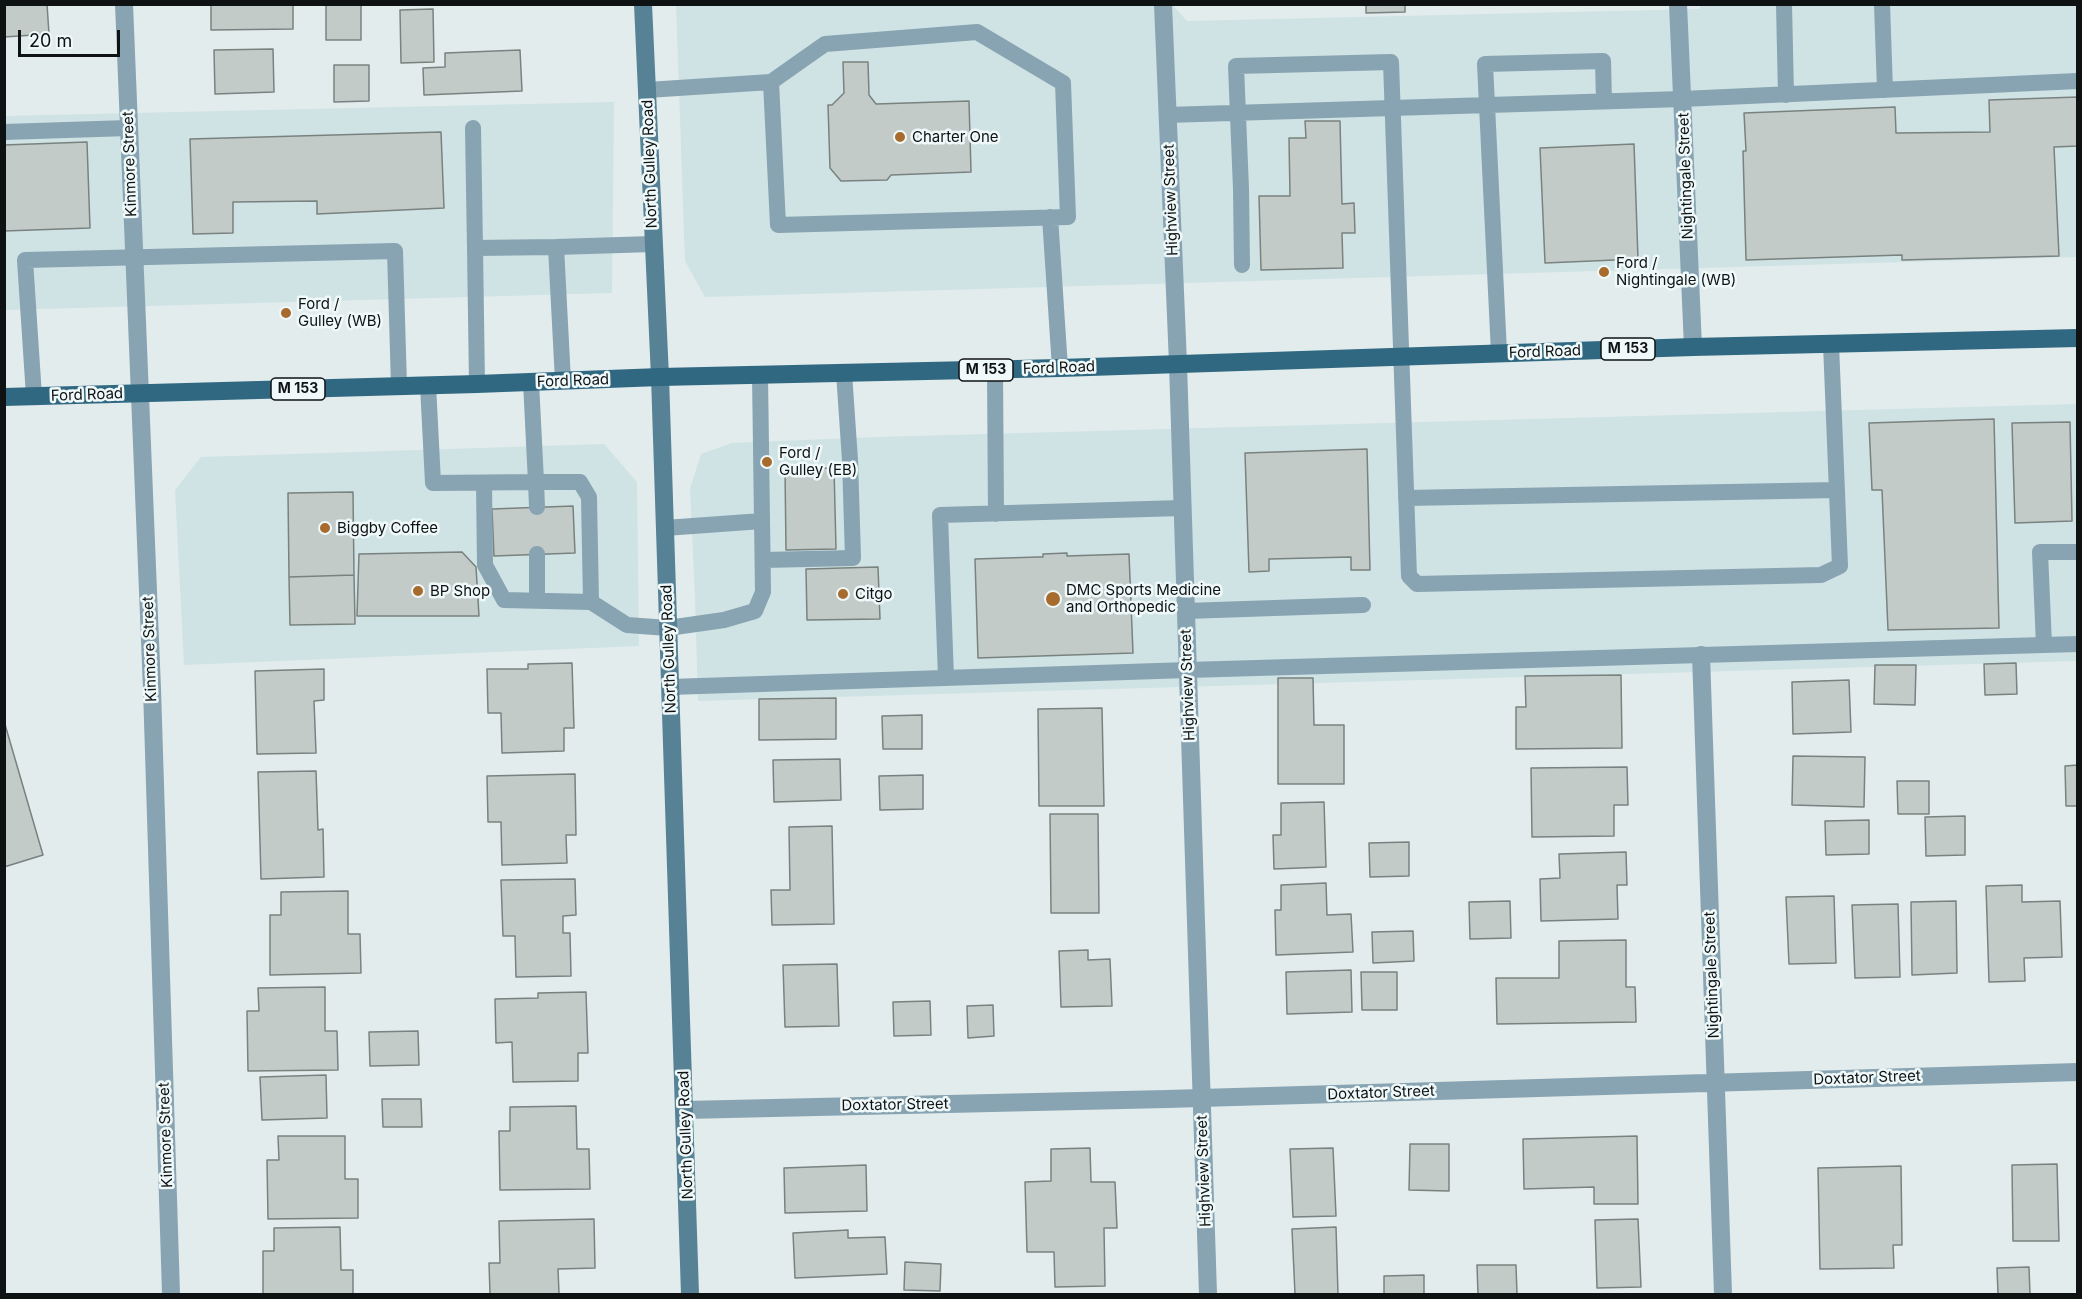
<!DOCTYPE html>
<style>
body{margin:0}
#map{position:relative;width:2082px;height:1299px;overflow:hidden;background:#e2eced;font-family:Inter,sans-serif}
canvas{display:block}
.frame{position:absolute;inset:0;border:6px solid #0f1213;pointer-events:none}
.scale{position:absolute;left:18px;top:30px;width:102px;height:27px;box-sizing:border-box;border:3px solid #0f1213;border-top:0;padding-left:8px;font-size:18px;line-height:21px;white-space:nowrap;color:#0f1213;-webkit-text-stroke:4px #eff9fa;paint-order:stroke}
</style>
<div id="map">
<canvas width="2082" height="1299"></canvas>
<div class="frame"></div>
<div class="scale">20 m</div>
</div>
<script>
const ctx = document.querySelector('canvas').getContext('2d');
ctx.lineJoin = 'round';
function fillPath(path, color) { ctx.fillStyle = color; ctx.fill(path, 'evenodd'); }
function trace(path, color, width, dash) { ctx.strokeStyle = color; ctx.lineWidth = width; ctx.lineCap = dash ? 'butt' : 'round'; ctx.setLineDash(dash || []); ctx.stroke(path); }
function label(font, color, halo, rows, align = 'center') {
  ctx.font = font + ' Inter,sans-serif'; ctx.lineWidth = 5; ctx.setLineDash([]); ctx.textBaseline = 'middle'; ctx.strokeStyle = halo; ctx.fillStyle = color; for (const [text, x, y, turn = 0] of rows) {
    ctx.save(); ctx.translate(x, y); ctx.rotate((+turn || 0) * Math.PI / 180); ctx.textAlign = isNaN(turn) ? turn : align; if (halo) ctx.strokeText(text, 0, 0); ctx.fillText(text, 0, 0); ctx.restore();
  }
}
fillPath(new Path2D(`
 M1172 4 1187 21 1700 9V4L2077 5V257L705 297 685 261 676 5Z
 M614 102 612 293 5 310 4 116Z
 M2077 404V661L698 701 695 597 690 489 701 454 732 443 877 437Z
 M604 444 637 482 639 646 184 665 175 490 201 457Z`), '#cfe2e4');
const building = new Path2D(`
 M4 4H47L49 34 4 37Z
 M211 4H293V29L211 30Z
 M326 4H361V40H326Z
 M1366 4H1405V12L1366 13Z
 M433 9 434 62 401 63 400 10Z
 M273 49 274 92 215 94 214 50Z
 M520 50 522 91 424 95 423 68 445 67V53Z
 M843 62H868L869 95 876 104 969 101 971 172 891 175 887 180 841 181 830 168 828 105H832L844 93Z
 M334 65H369V101L334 102Z
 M2078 97V146L2054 147 2059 256 1902 260V255L1746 260 1743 151H1746L1744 113 1895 107 1896 133 1990 132 1989 100Z
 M1305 121H1340L1342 204 1354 203 1355 233H1342L1343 268 1261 270 1259 196H1290L1289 138H1306Z
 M441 132 444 208 317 214V201L233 202V233L193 234 190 139Z
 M87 142 90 228 4 231V145Z
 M1634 144 1638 259 1545 263 1540 148Z
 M1994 419 1999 628 1888 630 1882 490H1872L1869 423Z
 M2070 422 2072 521 2015 523 2012 423Z
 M1367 449 1370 570H1351V557L1269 559V571L1249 572 1245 453Z
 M834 468 836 549 786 550 785 469Z
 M353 492 354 575 289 577 288 493Z
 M573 506 575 553 494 556 492 509Z
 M462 552 476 567 479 616H357L359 554Z
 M1067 553V556L1129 554 1133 653 978 658 975 559 1038 557H1043V554Z
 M878 567 880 619 807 620 806 569Z
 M354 575 355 624 290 625 289 577Z
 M572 663 574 728H564V751L502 753 501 713H488L487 669H528V664Z
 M2016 663 2017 694 1985 695 1984 664Z
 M1875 665H1916L1915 705 1874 704Z
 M324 669V700L314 701 316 753 257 754 255 671Z
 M1621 675 1622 748 1516 749V707H1526L1525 676Z
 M1278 678H1313L1314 725H1344V784H1278Z
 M1849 680 1851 732 1793 734 1792 682Z
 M836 698V739L759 740V699Z
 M1102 708 1104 806H1039L1038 709Z
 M922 715V749H883L882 716Z
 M4 721 43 855 4 867Z
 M1793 756 1865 757 1864 807 1792 805Z
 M840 759 841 800 774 802 773 760Z
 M2078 765V806H2066L2065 766Z
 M1627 767 1628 805H1614V836L1532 837 1531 768Z
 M316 771 318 830 323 829 324 877 261 879 258 772Z
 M575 774 576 835H566L567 863 502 865 501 822H488L487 776Z
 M923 775V809L880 810 879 776Z
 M1897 781H1929V814H1898Z
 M1324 802 1326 867 1274 869 1273 835H1281V803Z
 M1050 814H1098L1099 913H1051Z
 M1965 816V855L1926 856 1925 817Z
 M1869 820V854L1826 855 1825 821Z
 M832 826 834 924 772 925 771 890H790L789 827Z
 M1409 842V876L1370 877 1369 843Z
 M1626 852 1627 885H1617L1618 919 1541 921 1540 879 1560 878 1559 854Z
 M575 879 576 915 563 916V933H570L571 976 516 977 515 936H503L501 880Z
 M1326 883 1327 915 1351 914 1353 952 1276 955 1275 910H1281V885Z
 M2022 885V902L2060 901 2062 957 2024 958 2025 981 1989 982 1986 886Z
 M348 891V934H360L361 973 270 975V915H281V892Z
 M1834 896 1836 963 1789 964 1786 897Z
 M1510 901 1511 938 1470 939 1469 902Z
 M1956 901 1957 973 1912 975 1911 902Z
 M1898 904 1900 977 1855 978 1852 905Z
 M1413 931 1414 961 1373 963 1372 932Z
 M1626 940V987H1635L1636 1022 1497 1024 1496 978H1559V941Z
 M1088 950V960L1110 959 1112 1006 1061 1007 1059 951Z
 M837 964 839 1026 785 1027 783 965Z
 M1351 970 1352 1012 1287 1014 1286 972Z
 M1361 972H1397V1010H1362Z
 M325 987V1031H337L338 1070 248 1071 247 1011H259L258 988Z
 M586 992 588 1053H578V1081L513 1082 512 1042 496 1043 495 999 538 998V993Z
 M930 1001 931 1035 894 1036 893 1002Z
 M993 1005 994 1036 968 1038 967 1006Z
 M418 1031 419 1065 370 1066 369 1032Z
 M326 1075 327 1118 262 1120 260 1077Z
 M382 1099H421L422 1127H383Z
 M576 1106 577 1149H589L590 1189 500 1190 499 1131H510V1107Z
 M278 1136H345V1179H358V1218L268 1219 267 1160H279Z
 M1637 1136 1638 1204H1594V1187L1524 1189 1523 1139Z
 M1410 1144H1449V1191L1409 1190Z
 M1090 1148 1091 1182H1115L1117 1228H1104L1105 1286 1055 1287 1054 1252H1027L1025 1182 1051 1181V1149Z
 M1333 1148 1336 1216 1293 1217 1290 1149Z
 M2057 1164 2059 1241H2013L2012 1165Z
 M866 1165 867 1211 785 1213 784 1168Z
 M1901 1166 1902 1245H1893L1894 1268 1820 1269 1818 1168Z
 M594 1219 595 1268 558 1269 559 1294H490L489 1263H500L499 1221Z
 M1638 1219 1641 1287 1597 1288 1595 1220Z
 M340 1227 341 1270H353V1294H263V1251H274V1228Z
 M1336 1227 1338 1294H1295L1292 1229Z
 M848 1230V1238L885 1237 887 1274 795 1278 793 1233Z
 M905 1262 941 1264 940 1291 904 1290Z
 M1477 1265H1516L1517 1294H1478Z
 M2029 1267 2030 1294H1998L1997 1268Z
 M1424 1275V1294H1384V1276Z`);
fillPath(building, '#c2cbc8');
trace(building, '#79827f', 1.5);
trace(new Path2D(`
 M1784 4 1786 95
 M1882 4 1885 90
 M647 90 771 82 825 44 977 32 1063 83 1068 217 778 225 771 82
 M1167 115 1682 99 2078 81
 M473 128 475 248
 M4 132 129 128
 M1050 217 1060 368
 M556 247 653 244
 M1242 265 1241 189 1236 66 1391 62 1409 576 1417 584 1821 575 1840 566 1831 344
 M1499 353 1485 64 1603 61 1604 101
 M995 369 996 514
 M477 384 475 248 556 247 563 381
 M428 385 433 483 536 482 531 382
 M34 396 25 260 395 251 399 386
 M484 483 485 565 504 600 591 602
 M1406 498 1837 490
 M537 507 536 482H580L589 497 591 602 627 625 668 628 724 620 755 611 763 592 760 375
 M665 528 762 521
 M537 554V600
 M763 560 853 558 850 460 844 373
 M1186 611 1363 605
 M2044 645 2040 552H2078
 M946 678 940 515 1182 508
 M670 687 1188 670 2078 644`), '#88a3b1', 16);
trace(new Path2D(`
 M124 4 152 689 171 1294
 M1163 4 1178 364 1208 1294
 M1678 4 1693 347
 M1701 655 1723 1294
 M685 1110 1167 1099 2078 1072`), '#88a3b1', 18);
trace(new Path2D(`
 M643 4 660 377 690 1294`), '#578195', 18);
trace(new Path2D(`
 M4 397 477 384 660 377 1060 368 1693 347 2078 338`), '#316881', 18);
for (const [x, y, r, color] of [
 [900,137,6,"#a76b2e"],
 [1604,272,6,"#a76b2e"],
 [286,313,6,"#a76b2e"],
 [767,462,6,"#a76b2e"],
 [325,528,6,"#a76b2e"],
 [418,591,6,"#a76b2e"],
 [843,594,6,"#a76b2e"],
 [1053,599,8,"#a76b2e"]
]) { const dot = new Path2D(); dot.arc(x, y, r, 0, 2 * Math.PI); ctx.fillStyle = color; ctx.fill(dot); trace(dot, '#eff9fa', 2); }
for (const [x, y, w] of [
 [1628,349,54],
 [986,370,54],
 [298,389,54]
]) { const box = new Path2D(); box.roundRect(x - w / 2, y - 11, w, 22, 4.5); ctx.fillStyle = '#eff9fa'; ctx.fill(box); trace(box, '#0f1213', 1.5); }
label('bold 14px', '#0f1213', null, [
 ["M 153",1628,349],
 ["M 153",986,370],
 ["M 153",298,389]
]);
label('15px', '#0f1213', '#eff9fa', [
 ["Charter One",912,137],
 ["Ford /",1616,263],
 ["Nightingale (WB)",1616,280],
 ["Ford /",298,304],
 ["Gulley (WB)",298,321],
 ["Ford /",779,453],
 ["Gulley (EB)",779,470],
 ["Biggby Coffee",337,528],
 ["DMC Sports Medicine",1066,590],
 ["and Orthopedic",1066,607],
 ["BP Shop",430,591],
 ["Citgo",855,594]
], 'left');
label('15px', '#0f1213', '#eff9fa', [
 ["Kinmore Street",130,164,-92],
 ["North Gulley Road",650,164,-92],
 ["Nightingale Street",1686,176,-92],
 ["Highview Street",1171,200,-92],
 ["Ford Road",1545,352,-2],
 ["Ford Road",1059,368,-2],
 ["Ford Road",573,381,-2],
 ["Ford Road",87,395,-2],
 ["Kinmore Street",150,649,-92],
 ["North Gulley Road",669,649,-92],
 ["Highview Street",1188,685,-92],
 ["Nightingale Street",1712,975,-92],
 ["Doxtator Street",1867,1078,-2],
 ["Doxtator Street",1381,1093,-2],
 ["Doxtator Street",895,1105,-1],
 ["Kinmore Street",166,1135,-92],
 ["North Gulley Road",686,1135,-92],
 ["Highview Street",1204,1171,-92]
]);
</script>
